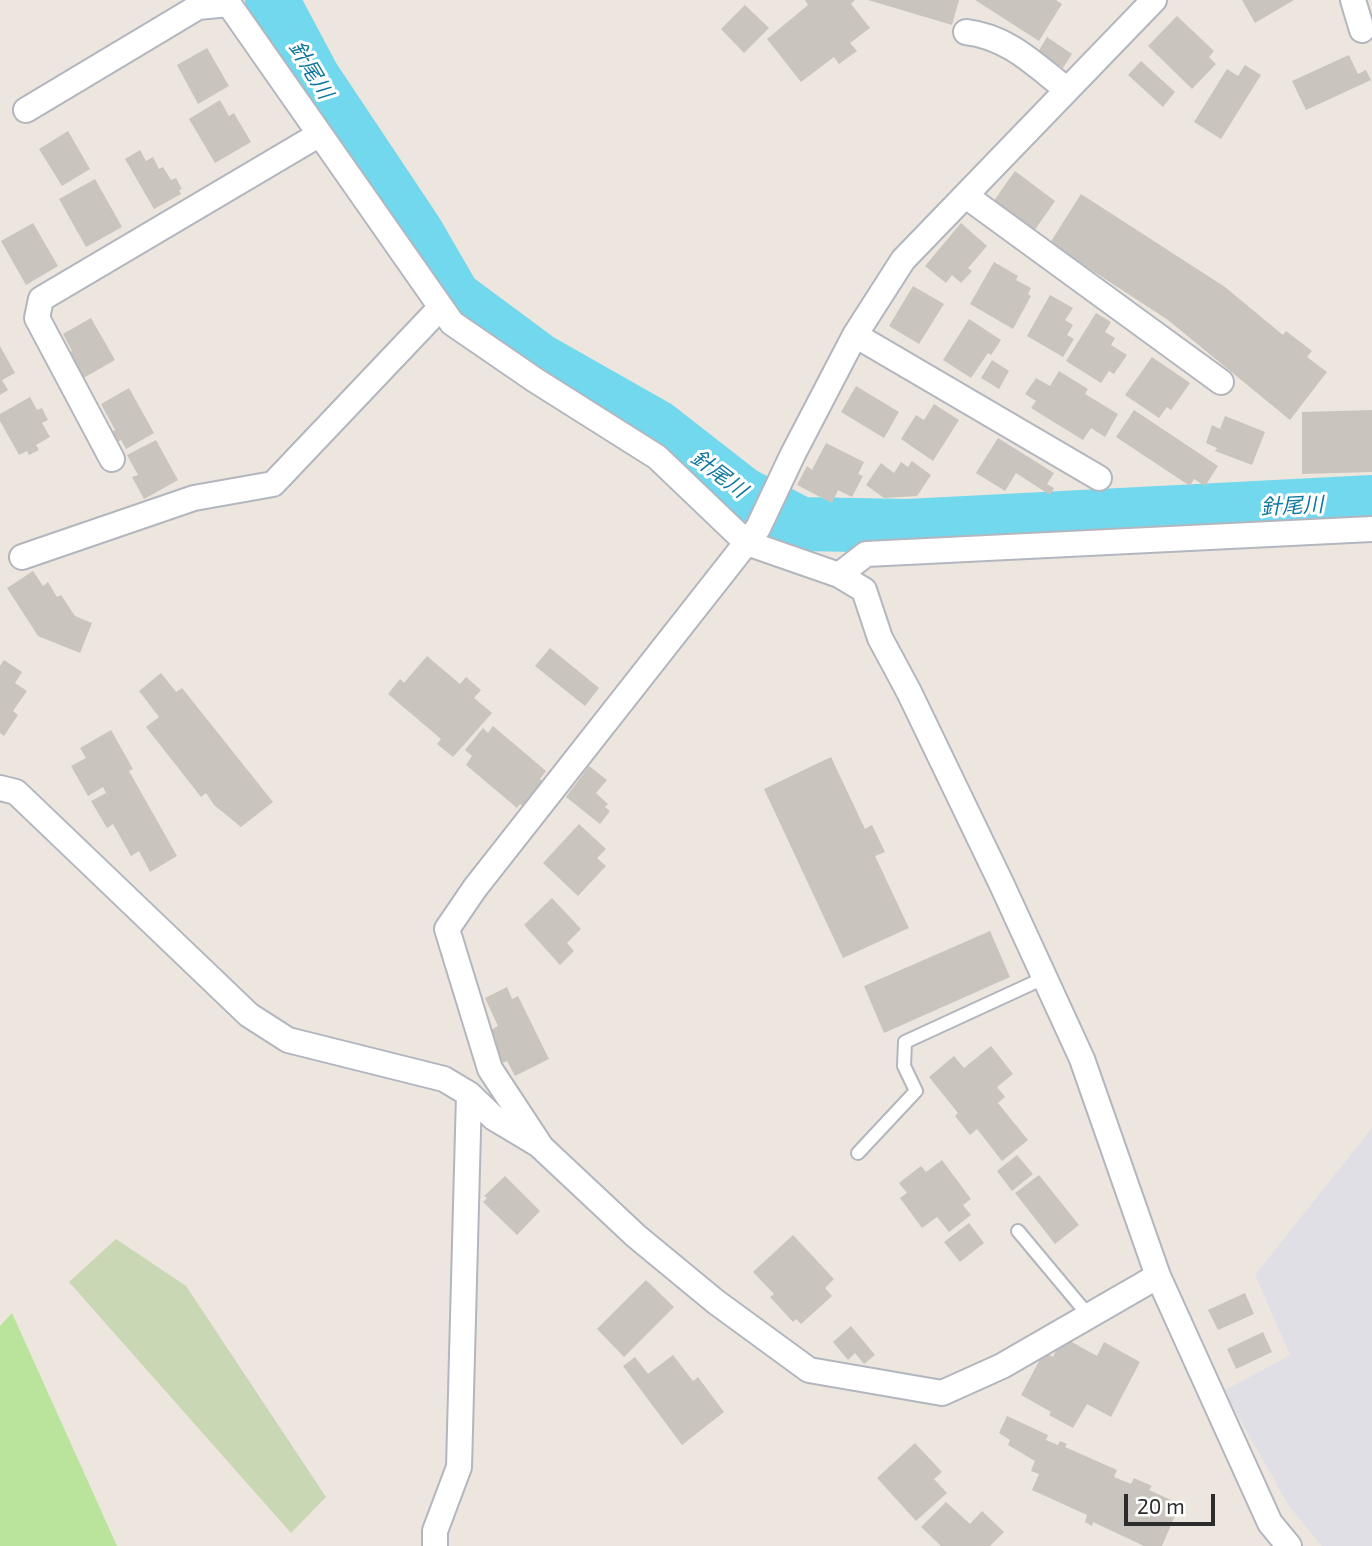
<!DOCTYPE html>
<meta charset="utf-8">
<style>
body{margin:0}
#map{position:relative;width:1372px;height:1546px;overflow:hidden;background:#ede6de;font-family:"Exo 2",sans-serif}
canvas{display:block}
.scale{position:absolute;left:1124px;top:1494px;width:91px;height:32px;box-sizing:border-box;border:4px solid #2c2c2c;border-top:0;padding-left:9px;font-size:21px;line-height:24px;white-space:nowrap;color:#2c2c2c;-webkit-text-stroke:5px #fff;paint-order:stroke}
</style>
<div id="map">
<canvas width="1372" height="1546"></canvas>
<div class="scale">20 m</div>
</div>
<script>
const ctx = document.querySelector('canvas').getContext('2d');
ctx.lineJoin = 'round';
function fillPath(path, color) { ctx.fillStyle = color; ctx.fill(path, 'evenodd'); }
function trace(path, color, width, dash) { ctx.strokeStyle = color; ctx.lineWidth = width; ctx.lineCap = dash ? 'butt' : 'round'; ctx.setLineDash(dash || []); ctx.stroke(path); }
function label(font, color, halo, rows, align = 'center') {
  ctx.font = font + ' "Exo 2","Noto Sans JP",sans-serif'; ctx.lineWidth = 6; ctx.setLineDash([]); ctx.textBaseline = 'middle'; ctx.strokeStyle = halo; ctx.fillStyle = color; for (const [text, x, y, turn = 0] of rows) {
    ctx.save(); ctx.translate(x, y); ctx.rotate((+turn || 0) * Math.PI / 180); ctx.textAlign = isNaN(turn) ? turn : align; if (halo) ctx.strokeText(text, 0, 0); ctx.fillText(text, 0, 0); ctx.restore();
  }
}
fillPath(new Path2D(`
 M1372 1128V1546H1322L1289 1506 1224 1391 1290 1355 1255 1275Z`), '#e0dfe6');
fillPath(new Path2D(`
 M12 1313 117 1546H0V1326Z`), '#bae39b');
fillPath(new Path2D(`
 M116 1239 186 1286 326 1497 291 1533 69 1282Z`), '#c9d7b5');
trace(new Path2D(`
 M272 0 313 77 417 233 454 297 539 360 657 427 743 494 801 524 908 526 1372 502`), '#72d8ee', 54);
fillPath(new Path2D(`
 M805 0H855L851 4 870 28 850 43 857 51 839 64 834 57 801 82 767 39 808 5Z
 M868 0H959L952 25Z
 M975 0H1056L1062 4 1039 41Z
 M1242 0H1294L1255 23Z
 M745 5 769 28 744 53 721 29Z
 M1177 16 1214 51 1209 57 1216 64 1192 89 1148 46Z
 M1047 37 1072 54 1063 68 1038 52Z
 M207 48 229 86 198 104 177 65Z
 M1349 55 1358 74 1366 70 1371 80 1306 110 1292 81Z
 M1141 61 1175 92 1163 107 1128 75Z
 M1245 65 1261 75 1221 139 1194 122 1227 69 1238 76Z
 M220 100 229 116 234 113 251 142 215 163 189 119Z
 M68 131 90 169 62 186 39 149Z
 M140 150 146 161 153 157 159 169 163 167 171 180 176 178 182 189 179 190 181 194 154 209 125 159Z
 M1015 171 1055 201 1034 231 993 202Z
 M95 179 122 227 86 247 59 199Z
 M1081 194 1225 287 1283 335 1286 331 1312 351 1307 357 1327 372 1290 420 1168 320 1050 243Z
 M33 223 58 266 26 285 1 241Z
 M961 223 987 246 968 268 972 271 961 283 952 275 946 283 925 266Z
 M994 262 1018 276 1016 280 1031 288 1028 294 1031 296 1013 329 970 304Z
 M913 286 944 304 919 344 889 326Z
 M1050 295 1073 308 1065 320 1073 325 1067 335 1074 339 1063 357 1027 336Z
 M1096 313 1111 322 1105 332 1115 338 1111 345 1127 355 1114 374 1109 371 1101 383 1066 361Z
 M91 318 115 360 80 380 65 355 72 351 63 334Z
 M969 319 1001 340 991 355 988 353 971 378 943 360Z
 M0 346 15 373 2 380 8 390 0 395Z
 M1152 357 1190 383 1171 410 1167 407 1159 418 1125 395Z
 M992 360 1009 371 999 389 981 378Z
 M1059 371 1088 389 1085 394 1118 414 1105 437 1091 428 1083 440 1031 408 1036 401 1025 394 1036 378 1050 386Z
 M856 386 899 412 884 438 841 412Z
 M129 388 154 433 126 449 121 440 115 443 110 433 115 430 101 404Z
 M30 397 37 410 42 408 48 420 42 423 50 437 36 445 39 450 29 455 27 451 19 455 0 421V414Z
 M934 404 959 420 933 461 901 439 916 415 924 420Z
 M1134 410 1218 466 1205 486 1194 479 1190 486 1116 437Z
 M1372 410V472L1302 474V412Z
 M1225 416 1265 432 1252 465 1215 451 1217 448 1206 443 1212 425 1220 429Z
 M998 438 1054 473 1047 484 1054 488 1050 495 1016 473 1005 491 976 473Z
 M156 440 178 480 144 499 132 477 138 475 127 455Z
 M826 443 864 462 858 474 863 476 852 497 838 490 832 503 797 485 807 466 812 470Z
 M912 461 931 475 917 496 884 498 866 485 881 463 894 473 901 462 908 467Z
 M33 571 43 586 48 582 57 597 61 595 75 616 92 623 80 653 38 636 7 588Z
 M550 648 599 688 585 706 535 666Z
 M427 656 460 684 466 677 481 690 474 698 492 713 453 757 437 744 441 739 388 694 400 679 404 683Z
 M4 660 22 672 15 683 27 691 13 711 18 715 4 736 0 733V666Z
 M161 673 176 692 182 688 273 802 241 827 214 805 206 793 201 797 146 727 159 717 139 691Z
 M493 726 546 771 540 779 545 784 525 808 520 804 517 808 466 765 472 756 465 750 483 728 488 733Z
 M111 730 133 769 129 771 177 856 150 872 139 851 131 856 113 824 107 828 91 801 106 793 103 787 88 796 71 766 86 758 80 748Z
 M831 757 865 829 872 825 885 852 875 856 909 928 843 958 764 789Z
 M589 766 607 780 596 793 608 804 605 807 610 811 600 824 566 797Z
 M579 824 606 849 597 858 606 866 578 896 543 863Z
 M552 898 581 929 567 943 574 951 560 965 524 925Z
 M990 931 1010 977 884 1033 864 986Z
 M507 987 512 999 518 996 549 1059 515 1076 507 1061 503 1063 493 1042 496 1041 491 1030 498 1026 485 998Z
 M991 1046 1013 1074 997 1087 1005 1097 998 1103 1028 1140 1002 1161 977 1129 970 1135 955 1116 958 1113 929 1077 954 1056 964 1068Z
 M1017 1155 1033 1174 1012 1191 997 1171Z
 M942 1160 971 1199 963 1205 971 1215 949 1232 937 1217 922 1228 900 1198 907 1193 899 1183 921 1166 926 1172Z
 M1039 1175 1079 1225 1055 1244 1015 1193Z
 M505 1176 540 1211 517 1235 483 1202 487 1198 484 1196Z
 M969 1223 984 1243 960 1262 944 1242Z
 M793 1235 834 1279 825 1288 832 1296 801 1324 796 1319 793 1322 770 1297 774 1294 753 1272Z
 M646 1280 674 1307 624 1357 597 1329Z
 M1245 1293 1254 1314 1218 1330 1208 1310Z
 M851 1326 875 1355 864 1364 855 1353 848 1360 833 1342Z
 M1263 1332 1272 1352 1236 1369 1227 1349Z
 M1070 1341 1097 1356 1104 1342 1140 1362 1111 1417 1087 1404 1073 1428 1049 1415 1051 1412 1021 1395 1044 1352 1053 1357 1057 1348Z
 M673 1355 693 1381 698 1377 724 1412 682 1445 623 1366 635 1357 648 1374Z
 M1007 1416 1048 1435 1046 1440 1058 1445 1060 1441 1067 1444 1065 1447 1117 1470 1114 1477 1131 1484 1134 1478 1152 1486 1149 1490 1180 1504 1162 1546H1144L1093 1522 1092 1526 1085 1522 1087 1515 1032 1490 1039 1474 1031 1471 1035 1461 1008 1445 1010 1440 999 1433Z
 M915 1443 942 1472 934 1479 947 1493 916 1521 877 1478Z
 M946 1502 970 1524 982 1511 1004 1532 990 1546H941L921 1527Z`), '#c9c4bd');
const lane = new Path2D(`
 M858 1153 916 1091 904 1066 905 1042 1044 978
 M1018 1231 1089 1316`);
const street = new Path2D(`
 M226 0 452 323 535 380 657 457 747 543 839 575 864 590 880 638 909 692 1002 885 1082 1059 1158 1276 1270 1523 1289 1546
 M1353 0 1362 30
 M966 32C1008 37 1034 64 1066 89
 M26 110 198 7 229 4
 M966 196 1221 382
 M855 335 1099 478
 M112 459 37 318 41 299 320 134
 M22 557 194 498 273 484 441 307
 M839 575 866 554 1372 529
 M0 788 16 792 249 1015 288 1040 444 1079 469 1094 494 1118 539 1145 636 1236 716 1302 809 1370 942 1393 1002 1366 1158 1276
 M542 1148 490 1069 447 929 475 888 758 528 793 454 855 335 903 260 1154 0
 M435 1546V1531L459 1467 469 1094`);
trace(lane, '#b2b6bf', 16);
trace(street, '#b2b6bf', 28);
trace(lane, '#fff', 12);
trace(street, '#fff', 24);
label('italic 21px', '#0e789d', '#fff', [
 ["針尾川",311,70,59],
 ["針尾川",719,474,37],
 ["針尾川",1292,506,-3]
]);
</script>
